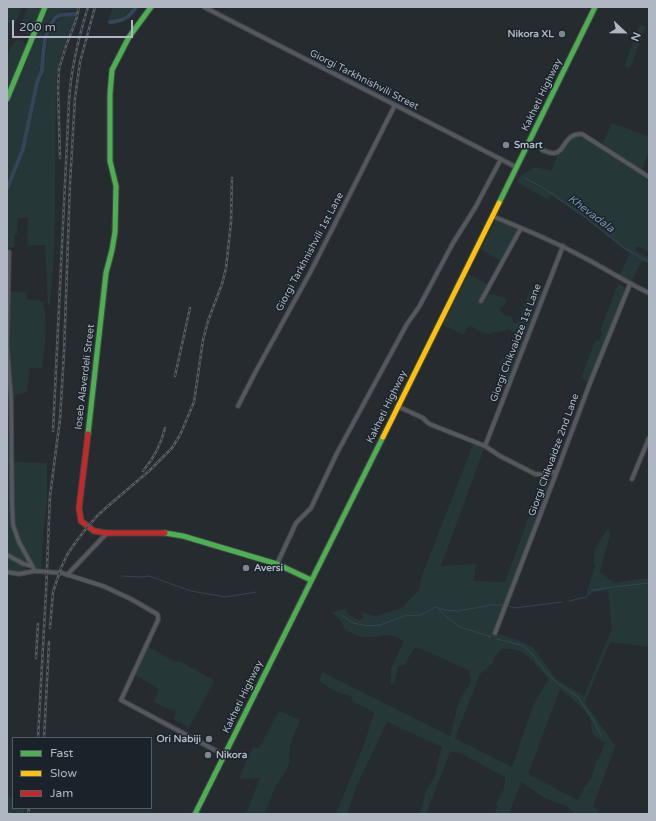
<!DOCTYPE html>
<style>
body{margin:0}
#map{position:relative;width:656px;height:821px;overflow:hidden;background:#262b30;font-family:"Varela Round",sans-serif}
canvas{display:block}
.frame{position:absolute;inset:0;border:8px solid #aeb7c2;pointer-events:none}
.legend{position:absolute;left:12px;top:737px;width:140px;height:72px;box-sizing:border-box;background:#1a222a;border:1px solid #555e67;margin:0;padding:5px 7px;list-style:none;font-size:12px;color:#aeb7c2}
.legend li{display:flex;align-items:center;gap:8px;height:20px}
.legend b{width:20px;border:1px solid #555e67}
.north{position:absolute;left:604px;top:12px;width:40px;height:40px;-webkit-text-stroke:3px #1a222a;paint-order:stroke;rotate:112deg;font-size:11px;font-weight:700;line-height:16px;text-align:center;color:#aeb7c2}
.north::after{content:'';display:block;margin:auto;width:14px;height:18px;background:#aeb7c2;clip-path:polygon(50% 0,100% 100%,50% 72%,0 100%)}
.scale{position:absolute;left:12px;top:20px;width:121px;height:18px;box-sizing:border-box;border:2px solid #aeb7c2;border-top:0;padding-left:5px;font-size:12px;line-height:14px;white-space:nowrap;color:#aeb7c2;-webkit-text-stroke:3px #1a222a;paint-order:stroke}
</style>
<div id="map">
<canvas width="656" height="821"></canvas>
<div class="frame"></div>
<ul class="legend">
<li><b style="height:5px;background:#4caf50"></b>Fast</li>
<li><b style="height:5px;background:#ffc107"></b>Slow</li>
<li><b style="height:5px;background:#c62828"></b>Jam</li>
</ul>
<div class="north">N</div>
<div class="scale">200 m</div>
</div>
<script>
const ctx = document.querySelector('canvas').getContext('2d');
ctx.lineJoin = 'round';
function fillPath(path, color) { ctx.fillStyle = color; ctx.fill(path, 'evenodd'); }
function trace(path, color, width, dash) { ctx.strokeStyle = color; ctx.lineWidth = width; ctx.lineCap = dash ? 'butt' : 'round'; ctx.setLineDash(dash || []); ctx.stroke(path); }
function label(font, color, halo, rows, align = 'center') {
  ctx.font = font + ' "Varela Round",sans-serif'; ctx.lineWidth = 3; ctx.setLineDash([]); ctx.textBaseline = 'middle'; ctx.strokeStyle = halo; ctx.fillStyle = color; for (const [text, x, y, turn = 0] of rows) {
    ctx.save(); ctx.translate(x, y); ctx.rotate((+turn || 0) * Math.PI / 180); ctx.textAlign = isNaN(turn) ? turn : align; if (halo) ctx.strokeText(text, 0, 0); ctx.fillText(text, 0, 0); ctx.restore();
  }
}
fillPath(new Path2D(`
 M7 7H22L15 23 12 24 7 22Z
 M28 7H42L32 31 30 35 22 33 19 30V28Z
 M49 7H78L76 16 62 52 56 77 55 208 54 255 50 305H48L45 245 27 246 28 218H18L17 234 14 235V247L8 248 7 291V195L25 150 38 89 43 73 48 39 50 30 53 25 60 19 66 16H75L76 11C66 10 55 12 49 21 39 37 42 55 39 72 38 79 34 85 33 92 29 111 27 131 21 149 17 160 12 172 7 183V107Z
 M113 7H133C129 15 118 19 109 20Z
 M640 25 646 27 630 68 624 66Z
 M17 40 23 41 26 45 7 93C7 78 3 50 17 40Z
 M612 123 649 137V150L642 170 602 145Z
 M582 136 585 137 610 153 649 181V252L637 246 635 249 641 254 649 257V264L642 261 630 284 618 277 630 253 623 249 599 228 551 195 548 200 517 182 520 176 536 167 551 171 558 155 563 151 573 138Z
 M497 218 521 228 502 262 481 249Z
 M468 274 489 285 485 294 495 295 507 299 505 304 499 310 505 315 512 317 513 323H518L521 320 524 304 531 290 536 289 541 291V303L509 383 501 380 503 365 499 362 503 357C513 357 515 350 513 341 512 335 514 336 510 329L489 334 483 333 469 325 464 335 442 325Z
 M618 284 625 287 620 308 590 383 581 378 595 341 600 340 602 333 601 328Z
 M10 291 26 292V299L43 301C48 325 45 344 42 368H30L27 392 12 396 8 347Z
 M7 435 9 437 10 500H7Z
 M474 442 485 446 441 566 476 564 474 581 505 582 542 481 540 475 557 471 495 633 515 639 533 647 556 679 584 696 612 629 608 590 586 594 596 564 593 563 595 549 608 528 610 533C608 546 603 558 600 572L615 583 638 579 649 578V644L648 647 610 642 585 702 615 746 593 807 599 810 597 814H575L568 807 543 797 521 782 509 814H495L498 805H495L504 789 505 777 460 753 450 752 426 814H419L422 809 425 793 435 776 437 764 442 747 387 722 356 787 347 814H336L365 742 374 712C369 709 357 705 353 701 352 699 351 697 350 695 336 694 330 688 319 681L322 672 450 736C455 723 455 708 462 696 465 691 471 685 471 679 471 677 469 673 469 670L416 647 413 651 404 665 398 666 394 685 390 684 391 678V669L404 641 394 636 385 635 375 637H360L353 634 345 629 340 620 332 612 345 609 350 616 359 620 363 618 362 612 370 615 376 616 389 612 403 607 419 590 421 578ZM502 649C524 645 536 665 549 679L534 703 512 767 455 738 480 674 493 663 494 658 498 653ZM560 689C570 697 580 704 588 715 597 728 583 733 605 742L601 754 596 761 591 779 584 788 578 800 528 774Z
 M12 462 47 463V505L43 532 41 570 37 569 34 564 16 532 15 525Z
 M7 506H10L11 527 13 535 27 559 26 562 7 552Z
 M7 557 26 568 27 570 22 573 7 570Z
 M147 646 175 662 179 661 212 679 214 682 189 728 173 719 176 712 153 702 160 689 135 675Z
 M279 711 300 720 290 745 289 765 285 772 275 787 270 801 264 814H246L260 778 246 779 239 778 253 747 259 748Z
 M7 795 13 799V808H24V814H7Z`), '#263737');
trace(new Path2D(`
 M525 178 542 187 581 214 623 247 649 262
 M122 576 139 577 149 576 191 591 226 597 256 592
 M569 601 586 597 593 590 614 587 649 583
 M509 606 514 608 562 602
 M436 607 450 620 460 627 491 637
 M343 616 353 623 368 626 380 625 407 615 417 616 427 612 435 607 445 610 458 611 491 605H503
 M496 639 506 641 524 646 534 656 545 671 557 683 578 697 594 721 601 735
 M7 811 13 814`), '#344557', 1);
trace(new Path2D(`
 M110 22C122 21 129 18 136 7
 M7 189 23 149 37 83 42 70 43 56 45 39 49 27 55 18 60 15 75 14`), '#344557', 4);
const street = new Path2D(`
 M204 7 516 167
 M542 150C546 151 550 154 555 153 565 152 564 133 582 134L649 177
 M492 216C522 228 551 240 579 255 603 267 625 282 649 293
 M9 252 7 347 11 398 12 503 13 525 19 542 35 571
 M481 301 521 228
 M238 406 256 371 311 271 395 105
 M397 406 423 418 428 423 432 425 485 446 500 456 535 474C542 475 550 474 557 471
 M485 446 563 246
 M632 479 649 438
 M7 555 24 564 32 566
 M277 564 296 523 311 508 337 453 407 324 419 307 453 243 475 208 501 159
 M7 572 19 574 35 571 62 573 103 586 131 599 157 614 158 616V620L121 700 224 755
 M67 575 107 533
 M495 633 557 471 590 383 630 284`);
const fast = new Path2D(`
 M7 99 45 7
 M499 203 595 7
 M88 434 106 273 112 250 115 232 116 186 110 161V94L112 70 129 37 151 7
 M165 533 183 536 277 564 311 580
 M195 814 383 437`);
const slow = new Path2D(`
 M383 437 499 203`);
const jam = new Path2D(`
 M88 434 79 508 81 521 94 531 107 533H165`);
trace(street, '#43474b', 5.5);
trace(fast, '#43474b', 7);
trace(slow, '#43474b', 7);
trace(jam, '#43474b', 7);
trace(street, '#55595f', 3.5);
trace(fast, '#4caf50', 5);
trace(slow, '#ffc107', 5);
trace(jam, '#c62828', 5);
const rail = new Path2D(`
 M60 158 58 88 59 69 66 46 76 20 79 7
 M175 376 190 308
 M53 431 69 101C71 68 78 39 88 7
 M143 471C154 458 161 445 165 428
 M50 628 53 592 61 568 67 555 75 543 85 530 97 516 108 506 149 471 172 448 180 435 194 402 203 340 208 321 222 284 226 268 231 222 232 178
 M36 658 38 624
 M38 738 46 592 50 496 60 419 64 353 70 183 75 98 80 62 95 7
 M44 738 49 642
 M28 814 29 808`);
trace(rail, '#585d62', 2.5);
trace(rail, '#1a222a', 1, [3]);
for (const [x, y, r, color] of [
 [562,34,4,"#7e868f"],
 [506,145,4,"#7e868f"],
 [246,568,4,"#7e868f"],
 [209,739,4,"#7e868f"],
 [208,755,4,"#7e868f"]
]) { const dot = new Path2D(); dot.arc(x, y, r, 0, 2 * Math.PI); ctx.fillStyle = color; ctx.fill(dot); trace(dot, '#1a222a', 1.5); }
label('bold 10px', '#aeb7c2', '#1a222a', [
 ["Nikora XL",554,34,"right"],
 ["Smart",514,145],
 ["Aversi",254,568],
 ["Ori Nabiji",201,739,"right"],
 ["Nikora",216,755]
], 'left');
label('10px', '#aeb7c2', '#1a222a', [
 ["Giorgi Tarkhnishvili Street",364,80,27],
 ["Kakheti Highway",542,95,-64],
 ["Giorgi Tarkhnishvili 1st Lane",310,252,-62],
 ["Giorgi Chikvaidze 1st Lane",516,343,-69],
 ["Ioseb Alaverdeli Street",85,377,-83],
 ["Kakheti Highway",387,407,-64],
 ["Giorgi Chikvaidze 2nd Lane",554,455,-70],
 ["Kakheti Highway",243,697,-64]
]);
label('italic 11px', '#7890aa', '#1a222a', [
 ["Khevadala",591,214,37]
]);
</script>
